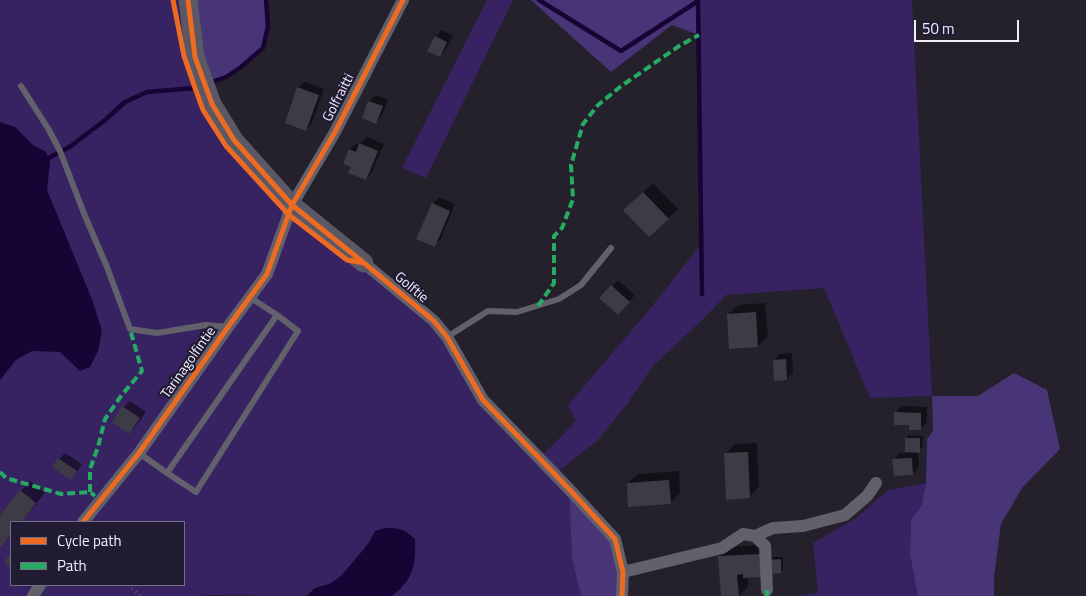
<!DOCTYPE html>
<style>
body{margin:0}
#map{position:relative;width:1086px;height:596px;overflow:hidden;background:#24212d;font-family:"Titillium Web",sans-serif}
canvas{display:block}
.legend{position:absolute;left:10px;top:521px;width:175px;height:65px;box-sizing:border-box;background:#211b33;border:1px solid #747083;margin:0;padding:6px 9px;list-style:none;font-size:15px;color:#f1effc}
.legend li{display:flex;align-items:center;gap:10px;height:25px}
.legend b{width:25px;border:1px solid #747083}
.scale{position:absolute;left:914px;top:20px;width:105px;height:22px;box-sizing:border-box;border:2px solid #f1effc;border-top:0;padding-left:6px;font-size:15px;line-height:18px;white-space:nowrap;color:#f1effc;-webkit-text-stroke:4px #211b33;paint-order:stroke}
</style>
<div id="map">
<canvas width="1086" height="596"></canvas>
<ul class="legend">
<li><b style="height:6px;background:#ed6a23"></b>Cycle path</li>
<li><b style="height:6px;background:#26ab63"></b>Path</li>
</ul>
<div class="scale">50 m</div>
</div>
<script>
const ctx = document.querySelector('canvas').getContext('2d');
ctx.lineJoin = 'round';
function fillPath(path, color) { ctx.fillStyle = color; ctx.fill(path, 'evenodd'); }
function trace(path, color, width, dash) { ctx.strokeStyle = color; ctx.lineWidth = width; ctx.lineCap = dash ? 'butt' : 'round'; ctx.setLineDash(dash || []); ctx.stroke(path); }
function label(font, color, halo, rows, align = 'center') {
  ctx.font = font + ' "Titillium Web",sans-serif'; ctx.lineWidth = 4.5; ctx.setLineDash([]); ctx.textBaseline = 'middle'; ctx.strokeStyle = halo; ctx.fillStyle = color; for (const [text, x, y, turn = 0] of rows) {
    ctx.save(); ctx.translate(x, y); ctx.rotate((+turn || 0) * Math.PI / 180); ctx.textAlign = isNaN(turn) ? turn : align; if (halo) ctx.strokeText(text, 0, 0); ctx.fillText(text, 0, 0); ctx.restore();
  }
}
fillPath(new Path2D(`
 M0 0H188L195 57 234 140 434 321 483 400 540 458 576 421 568 405 645 315 702 243 698 1 700 0H912L932 396 870 398 824 288 726 295 703 319 653 366 627 404 598 440 555 474 569 489 572 557 582 596H392L402 588 375 531C366 549 349 573 331 583 320 588 315 585 307 596L203 595 202 596H0ZM11 522H184V585H11Z
 M487 0H513L426 178 402 168Z
 M926 483 922 505 911 520 910 555 918 596H800L818 593 813 543 855 519 888 490Z`), '#382362');
fillPath(new Path2D(`
 M188 0H266L268 26 263 48 241 67 226 77 205 84Z
 M531 0H696L698 1 699 35 672 25 611 72Z
 M1014 373 1047 390 1060 449 1022 488 1001 524 994 577V596H918L910 555 911 520 922 505 926 483 927 439 933 431 932 396H978Z
 M569 489 615 539 622 596H581L572 557Z`), '#483577');
fillPath(new Path2D(`
 M0 122 15 127 33 145 46 152 50 162 47 190 93 302 102 331 98 351 90 367 80 371 60 352 32 351 16 360 0 380Z
 M385 528C400 528 404 529 415 539 416 565 413 580 392 596H307L315 588 330 584 341 576 369 543 375 531Z`), '#170434');
fillPath(new Path2D(`
 M442 30 453 36 446 49 440 55 436 37Z
 M305 82 324 89 312 123 306 129 298 88Z
 M376 95 388 100 382 116 376 122 363 118 369 101Z
 M367 137 384 144 372 172 366 179 352 166 345 163 350 149 357 143 360 144Z
 M653 183 678 209 668 218 635 200Z
 M439 197 455 204 441 239 434 245 433 204Z
 M618 280 635 295 624 307 612 286Z
 M765 303 768 336 758 346 728 315 738 305Z
 M792 353 793 373 786 379 774 360 780 354Z
 M130 401 146 412 136 426 129 433 123 407Z
 M902 406 927 407V422L921 429 910 424 895 413Z
 M909 435 923 436 922 448 918 451 919 467 913 474 894 460 900 453H906V438Z
 M757 443 759 487 749 497 725 454 735 444Z
 M65 453 82 464 77 472 71 478 59 459Z
 M679 471 680 493 671 502 628 483 638 474Z
 M30 481 45 493 21 522H11V535L1 545 0 544V517L21 491Z
 M770 544 771 560 774 557H783V569L780 572 748 577V587L739 596H722L720 557 729 547Z`), '#0007');
trace(new Path2D(`
 M539 0 621 51 698 1 702 294
 M209 83 226 77 241 67 263 48 268 26 266 0
 M47 159 71 146 105 120 125 102 147 92 195 88 199 86`), '#170434', 4.5);
fillPath(new Path2D(`
 M435 36 447 42 440 57 427 51Z
 M297 87 319 95 306 131 285 123Z
 M368 101 383 106 376 124 362 118Z
 M359 143 378 151 366 180 348 173 351 167 343 164 349 149 356 152Z
 M643 192 669 219 649 237 623 210Z
 M432 203 450 211 435 247 416 239Z
 M611 285 630 302 618 315 599 298Z
 M756 312 758 347 729 349 727 314Z
 M786 359 787 380 774 381 773 360Z
 M122 406 140 418 129 434 112 422Z
 M894 412 921 413V430H909V425H894Z
 M905 438H920V453L905 452Z
 M748 452 750 498 726 500 724 453Z
 M58 458 77 471 71 480 52 467Z
 M912 458 913 475 894 476 892 459Z
 M669 480 671 504 628 507 627 483Z
 M20 490 36 503 21 522H11V534L1 547 0 546V515Z
 M11 552V568L4 563Z
 M761 554 762 577 743 578V574L737 575 739 596H721L718 556Z
 M781 559V573L770 574V560Z`), '#3d3b46');
trace(new Path2D(`
 M128 585 141 596`), '#615f69', 2.5, [1, 4]);
trace(new Path2D(`
 M21 86 49 130 60 151 85 216 107 267 130 329 157 333 206 325 228 327
 M447 337 488 311 517 312 559 299 581 285 611 248
 M139 453 167 473 277 315 251 298
 M167 473 196 492 298 331 277 315`), '#62606b', 6);
trace(new Path2D(`
 M364 263 434 321 447 337 483 400 569 489 615 539 623 572 622 596
 M83 522 139 453 228 327 267 274 292 205 335 132 403 0
 M755 536 765 546 767 590
 M623 572 722 548 743 534 755 536 773 528 803 526 845 515 867 496 876 483
 M33 596 40 585`), '#62606b', 12);
trace(new Path2D(`
 M188 0 195 57 212 104 234 140 292 205 364 263`), '#5b5866', 19);
trace(new Path2D(`
 M538 306 554 283V236L562 228 573 199 571 165 583 124 598 105 620 87 679 46 699 35
 M0 472 6 478 61 494 90 492 95 496
 M90 492V469L98 447 105 419 121 396 142 371 130 329
 M767 590V596`), '#26ab63', 4, [8, 4]);
trace(new Path2D(`
 M173 0 184 56 195 88 203 110 226 146 289 215 347 260 364 263
 M188 0 195 57 212 104 234 140 292 205 364 263 434 321 447 337 483 400 569 489 615 539 623 572 622 596
 M83 522 139 453 228 327 267 274 292 205 335 132 403 0`), '#ed6a23', 5);
label('14px', '#f1effc', '#211b33', [
 ["Golfraitti",339,98,-63],
 ["Golftie",411,288,40],
 ["Tarinagolfintie",189,363,-55]
]);
</script>
